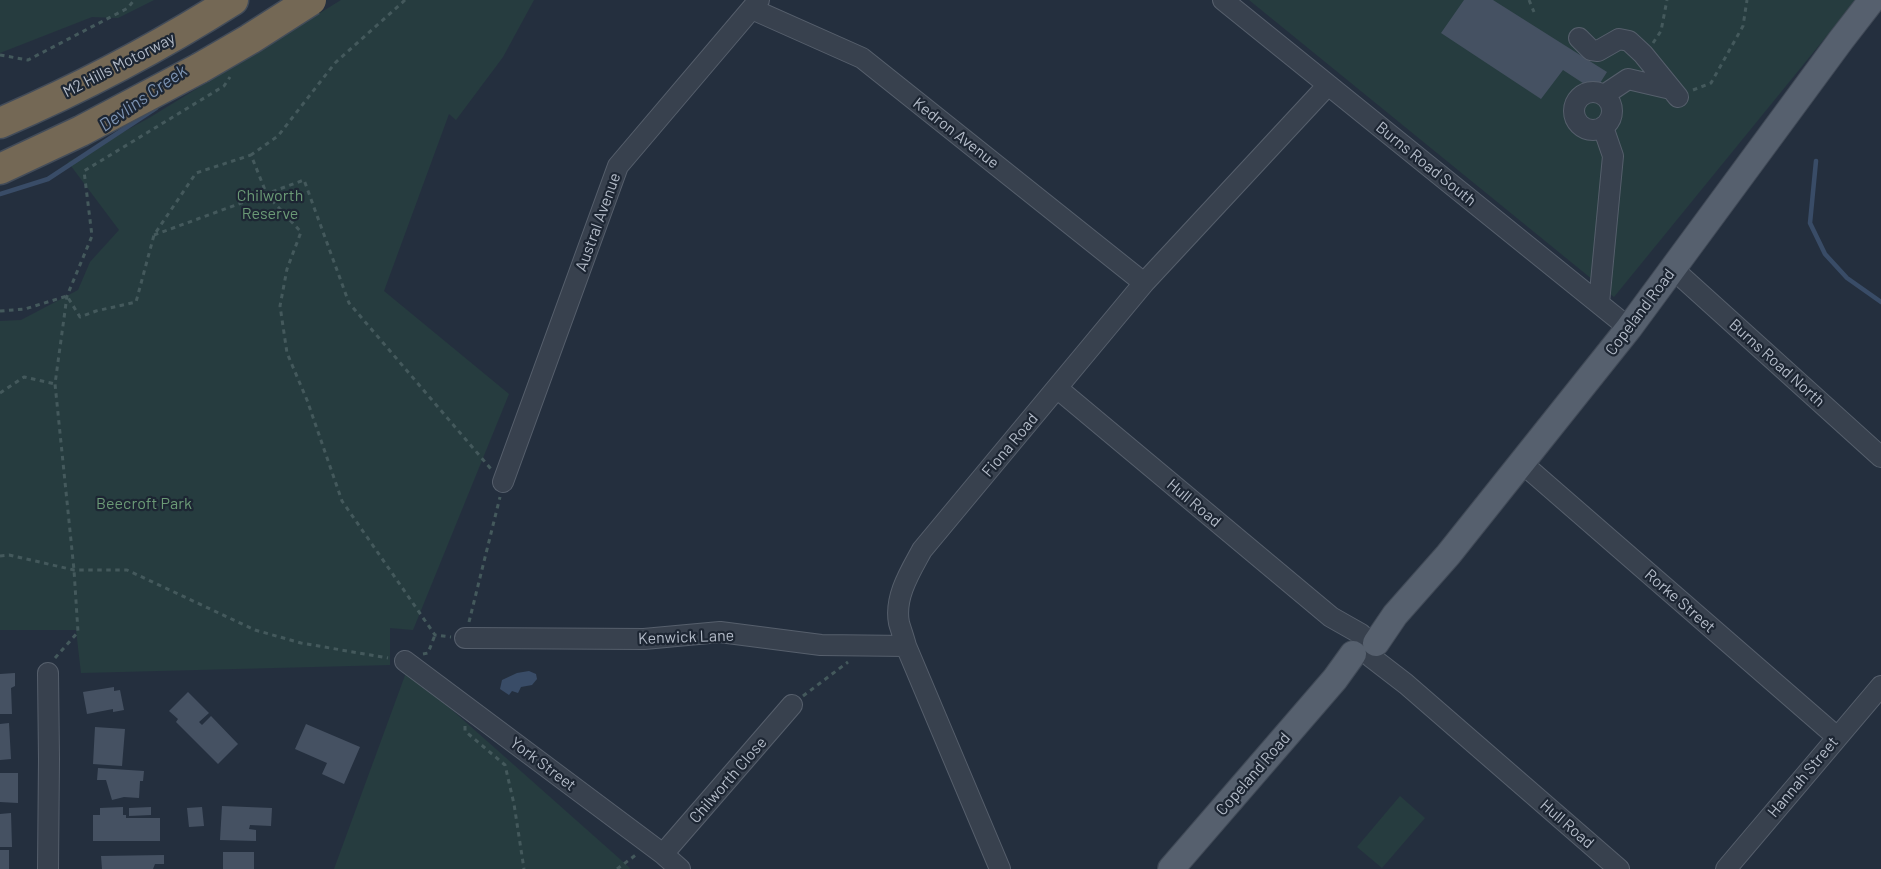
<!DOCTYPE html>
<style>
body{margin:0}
canvas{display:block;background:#242f3e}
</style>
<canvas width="1881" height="869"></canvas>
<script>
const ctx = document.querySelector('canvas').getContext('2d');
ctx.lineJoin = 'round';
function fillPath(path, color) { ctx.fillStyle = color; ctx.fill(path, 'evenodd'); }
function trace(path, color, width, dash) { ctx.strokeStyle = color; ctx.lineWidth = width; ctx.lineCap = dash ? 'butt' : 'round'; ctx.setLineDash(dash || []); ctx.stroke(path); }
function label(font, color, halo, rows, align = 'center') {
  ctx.font = font + ' Barlow,sans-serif'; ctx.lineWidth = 4.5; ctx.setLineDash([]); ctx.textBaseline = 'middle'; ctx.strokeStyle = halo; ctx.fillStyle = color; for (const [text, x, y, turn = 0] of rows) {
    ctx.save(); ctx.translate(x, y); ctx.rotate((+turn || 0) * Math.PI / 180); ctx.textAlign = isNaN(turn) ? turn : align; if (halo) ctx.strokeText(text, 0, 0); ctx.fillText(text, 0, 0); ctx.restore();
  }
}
fillPath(new Path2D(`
 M0 0H154L118 18 92 17 0 53Z
 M341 0H534L503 57 456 120 449 114 384 291 509 394 413 630 390 628V665L81 673 76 630H0V321L21 320 78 290 90 262 119 230 68 162 149 118Z
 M1249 0H1856L1614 297Z
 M407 670 630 868 629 869H334Z
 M1400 796 1425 818 1382 868 1357 847Z`), '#263c3f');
fillPath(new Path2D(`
 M529 671 536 674 537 679 532 685 521 687 518 693 512 691 509 695 500 689 502 680 517 673Z`), '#394c67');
trace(new Path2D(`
 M1816 161 1810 223 1825 254 1847 278 1881 302
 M0 194 48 179 156 108`), '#394c67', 4.5);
fillPath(new Path2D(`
 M1464 0H1493L1607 72 1595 91 1563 70 1541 99 1441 33Z
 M15 673V686L11 688 12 714H0V674Z
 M114 687V691L120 690 124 710 113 712V709L87 714 83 692Z
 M188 692 209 713 199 722 202 725 211 716 238 744 218 764 176 722 178 719 169 711Z
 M9 723 11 759 0 760V724Z
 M306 724 360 747 344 784 322 774 327 763 295 749Z
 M95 727 125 729 122 766 93 764Z
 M98 768 144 771 143 781H140L139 798 124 797 112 800 106 780H97Z
 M0 773H18V803L0 802Z
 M222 806 272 808 271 826 250 825 249 829 256 830V841L220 840Z
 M123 807V815H126V818H160V841H93V815H100V808Z
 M151 807V815L129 816V808Z
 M202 807 204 826 189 827 187 808Z
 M11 813 12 847H0V814Z
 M0 850H9V869H0Z
 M223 852H254V869H223Z
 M164 855V864H155L153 869H102L101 856Z`), '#455162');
const minor = new Path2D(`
 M1223 0 1629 328
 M752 9 862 58 1144 283
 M1579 38 1591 50 1598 51 1619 39 1629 41 1643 54 1678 97
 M1574 111a19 19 0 1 1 38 0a19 19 0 1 1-38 0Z
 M1604 95 1628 79 1671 89
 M1673 269 1881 457
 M1599 303 1613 156 1603 127
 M1057 388 1331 617 1361 634
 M1523 464 1837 737
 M503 482 618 166 759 0
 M465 638 644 639 720 632 821 645 906 646
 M1371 657 1406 684 1619 869
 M405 661 663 854 680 869
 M48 673 49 759 48 869
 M663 854 792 705
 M1000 869 906 646C904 638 901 630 899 623 894 597 910 572 922 550L1144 283 1328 85
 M1726 869 1881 686`);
const major = new Path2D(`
 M1376 643 1395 615 1448 555 1629 328 1841 40 1872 0
 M1171 869 1335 679 1353 654`);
const highway = new Path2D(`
 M0 123C81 88 159 47 233 0
 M0 169 81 131 200 68`);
trace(minor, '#565f6c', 22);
trace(major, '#414a57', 28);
trace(highway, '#434c59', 33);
trace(new Path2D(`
 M405 0 335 63 278 136 251 155 267 195 301 232 287 269 280 306 287 353 307 400 342 501 435 635 451 637
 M1529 0 1534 12
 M1653 43 1661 31 1667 0
 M0 55 28 60 128 8 134 0
 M1693 90 1711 83 1743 26 1747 0
 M154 235 304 180 349 303 491 469
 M0 311 25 309 67 296 80 317 96 311 136 302 154 235 196 173 251 155
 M0 393 24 377 55 384
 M0 556 9 555 74 570H127L255 630 301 643 388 658
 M469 622 500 497
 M423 654 428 653 435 635
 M55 658 78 632 74 570 55 384 67 296 92 236 84 171 224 86 230 77
 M803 696 848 662
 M465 726V731L505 765 514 804 524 869
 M617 869 637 854`), '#44595c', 3, [4.5, 4.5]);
trace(minor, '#38414e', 20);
trace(major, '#56606e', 26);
trace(highway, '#746855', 30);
const highwayBridge = new Path2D(`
 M200 68 250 39 311 0`);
trace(highwayBridge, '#434c59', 33, []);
trace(highwayBridge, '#746855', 30);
label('16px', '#b4bcc9', '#1d2633', [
 ["M2 Hills Motorway",119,65,-27],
 ["Kedron Avenue",956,133,38],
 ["Burns Road South",1426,164,39],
 ["Austral Avenue",598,222,-70],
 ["Copeland Road",1640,312,-53],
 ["Burns Road North",1777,363,42],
 ["Fiona Road",1010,445,-50],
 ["Hull Road",1194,503,40],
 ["Rorke Street",1680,601,41],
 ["Kenwick Lane",686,637,-2],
 ["York Street",543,764,37],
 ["Copeland Road",1253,774,-49],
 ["Hannah Street",1803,777,-50],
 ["Chilworth Close",728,780,-49],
 ["Hull Road",1567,824,41]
]);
label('16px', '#6b9a76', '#1d2633', [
 ["Chilworth",270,196],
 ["Reserve",270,214],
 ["Beecroft Park",144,504]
]);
label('italic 18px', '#7c92b1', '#1d2633', [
 ["Devlins Creek",143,98,-35]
]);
</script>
